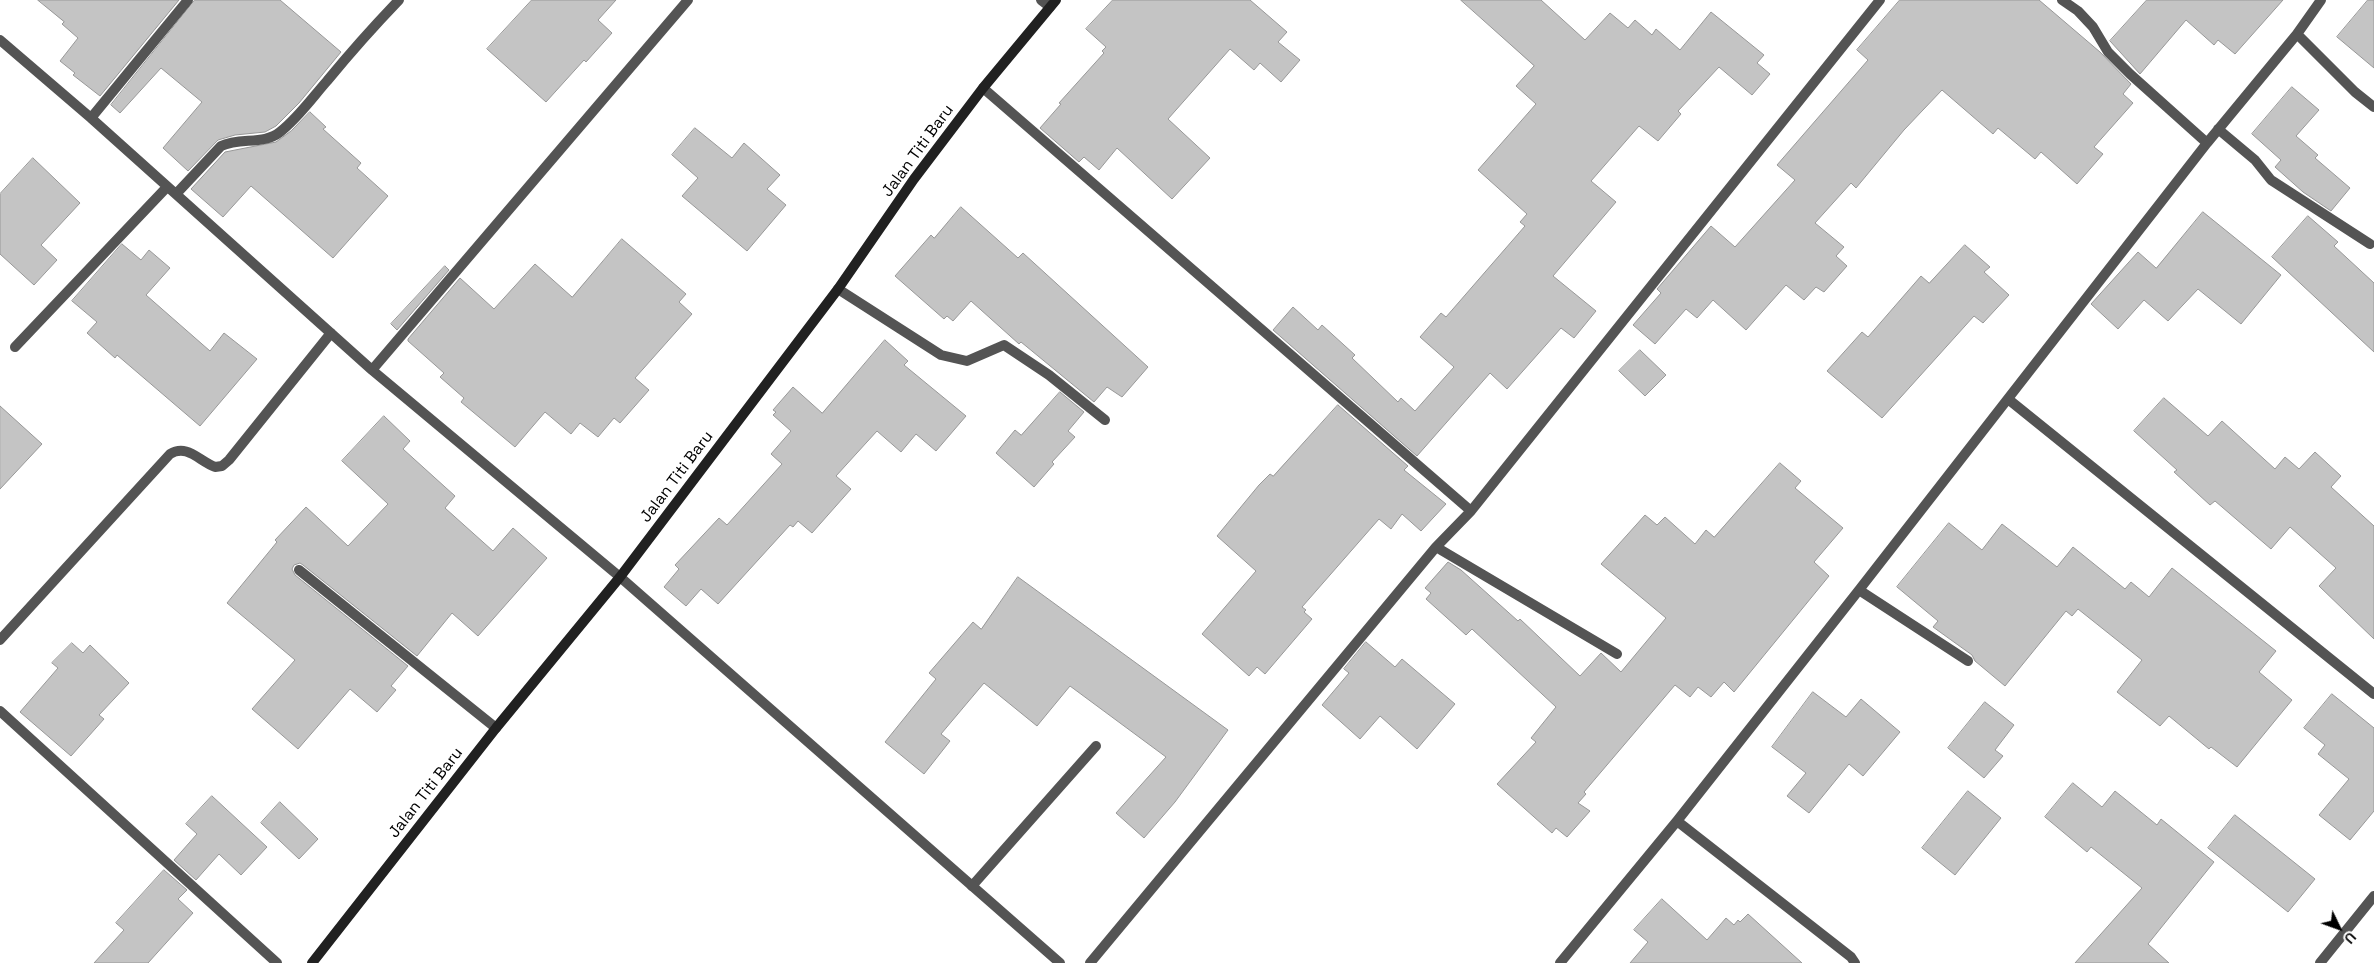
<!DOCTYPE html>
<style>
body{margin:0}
#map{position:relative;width:2374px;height:963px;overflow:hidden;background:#fff;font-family:"Space Grotesk",sans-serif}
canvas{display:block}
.north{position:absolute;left:2314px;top:903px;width:50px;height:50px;-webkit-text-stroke:4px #fff;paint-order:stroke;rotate:132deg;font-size:14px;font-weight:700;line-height:20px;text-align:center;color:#000}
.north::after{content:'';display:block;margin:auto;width:18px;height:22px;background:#000;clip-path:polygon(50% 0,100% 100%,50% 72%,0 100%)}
</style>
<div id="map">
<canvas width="2374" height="963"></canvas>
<div class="north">U</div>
</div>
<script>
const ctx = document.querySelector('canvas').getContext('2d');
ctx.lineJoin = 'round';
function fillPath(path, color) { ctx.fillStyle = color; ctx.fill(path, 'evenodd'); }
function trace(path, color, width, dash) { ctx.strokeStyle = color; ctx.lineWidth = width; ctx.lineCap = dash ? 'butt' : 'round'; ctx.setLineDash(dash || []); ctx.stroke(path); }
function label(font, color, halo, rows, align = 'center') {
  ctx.font = font + ' "Space Grotesk",sans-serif'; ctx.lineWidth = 5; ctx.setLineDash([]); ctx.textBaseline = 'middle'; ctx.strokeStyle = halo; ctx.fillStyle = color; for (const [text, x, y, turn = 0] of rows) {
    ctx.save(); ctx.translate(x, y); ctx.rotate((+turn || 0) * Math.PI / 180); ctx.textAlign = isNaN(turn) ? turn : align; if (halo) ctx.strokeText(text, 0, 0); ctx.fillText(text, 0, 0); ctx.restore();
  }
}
const building = new Path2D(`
 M38 0H179L100 96 73 75 75 73 60 61 78 38 62 24 64 22Z
 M195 0H280L341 52 299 103 276 126 265 132 235 135 218 140 188 171 163 148 202 102 161 68 120 113 111 105Z
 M532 0H616L598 20 612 33 586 62 584 60 546 102 487 49Z
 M1113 0H1250L1287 32 1278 42 1300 60 1281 82 1260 63 1254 70 1230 49 1168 119 1210 158 1172 199 1117 148 1099 170 1084 157 1079 162 1040 128 1061 104 1059 103 1104 53 1102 51 1106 47 1086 29Z
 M1461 0H1541L1585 40 1610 13 1628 28 1635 20 1652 35 1656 29 1680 50 1711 12 1764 55 1757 63 1770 74 1752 95 1719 67 1678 111 1681 114 1658 141 1639 126 1591 181 1616 202 1553 276 1596 311 1574 338 1561 328 1507 389 1490 373 1417 456 1273 330 1293 307 1318 330 1322 325 1355 355 1352 358 1398 402 1401 398 1415 411 1454 367 1420 337 1441 313 1446 317 1525 226 1520 222 1527 214 1478 170 1536 104 1516 86 1534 66Z
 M1900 0H2039L2100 52 2131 84 2123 94 2133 103 2094 147 2103 154 2077 184 2041 152 2035 159 1998 128 1993 134 1942 90 1904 130 1856 188 1851 183 1815 223 1844 247 1836 256 1847 266 1824 292 1816 287 1804 300 1786 285 1746 330 1713 300 1697 318 1686 309 1655 344 1633 325 1661 293 1657 289 1711 226 1735 247 1795 180 1777 165 1868 60 1857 50Z
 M2147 0H2283L2235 54 2218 40 2214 45 2186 20 2140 74 2110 41Z
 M2368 0H2374V68L2337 37Z
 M2292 87 2319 110 2296 136 2318 155 2315 158 2350 188 2331 211 2303 192 2275 167 2281 160 2252 134Z
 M310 112 326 127 323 129 361 163 357 168 388 196 333 258 251 186 223 217 191 189 225 152 276 142 291 131Z
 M695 128 732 158 744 143 780 175 767 189 786 205 747 251 682 196 698 178 672 155Z
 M33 158 80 203 41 245 57 260 34 285 0 254V194Z
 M961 207 1018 258 1023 253 1148 367 1122 397 1107 387 1094 402 1021 342 1019 344 971 301 953 321 947 316 944 319 895 276 931 235 934 238Z
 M2203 212 2281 275 2241 324 2198 289 2168 321 2144 300 2118 329 2091 304 2138 252 2156 268Z
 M2308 216 2338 242 2334 246 2374 283V352L2272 257Z
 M622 239 686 294 679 302 692 314 635 378 649 390 620 423 614 418 598 437 580 423 571 434 545 412 515 447 461 402 464 398 440 377 444 373 408 341V339L460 278 494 309 535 264 572 297Z
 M122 244 141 260 149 250 170 268 146 295 210 351 224 333 257 359 200 426 117 355 115 358 87 333 97 322 72 301Z
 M1965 245 1990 267 1984 272 2009 295 1983 323 1974 316 1882 418 1827 371 1862 332 1868 337 1921 276 1929 283Z
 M445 266 449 270 397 330 391 324Z
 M885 340 908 361 904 365 966 416 936 451 916 434 901 452 877 431 836 476 851 489 812 533 798 521 793 527 790 525 718 604 701 589 686 606 664 587 679 569 675 565 719 518 727 525 782 464 771 454 791 431 773 415 776 412 773 410 793 387 822 413Z
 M1640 350 1666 375 1645 396 1619 371Z
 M1060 392 1084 412 1068 431 1075 437 1052 462 1054 464 1034 487 996 453 1015 430 1021 435Z
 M2164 398 2208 436 2222 421 2275 469 2285 457 2299 469 2315 452 2341 476 2331 487 2374 526V639L2319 586 2336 568 2290 527 2271 549 2215 501 2210 505 2174 472 2177 470 2134 431Z
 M1338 405 1408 466 1404 470 1446 504 1421 531 1402 514 1391 529 1379 519 1302 607 1306 610 1304 612 1312 619 1265 674 1257 667 1249 676 1202 634 1256 571 1217 536 1259 485 1270 474 1273 476Z
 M0 406 42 444 0 489Z
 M384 416 410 441 403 449 455 496 445 508 493 551 513 528 547 558 478 636 452 613 417 656 303 565 300 563 294 565 292 569 295 575 408 666 391 686 396 690 377 712 350 689 298 749 252 709 295 660 227 603 277 542 275 540 306 507 348 546 388 504 342 461Z
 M1780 463 1801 481 1795 488 1843 528 1814 562 1829 576 1734 692 1724 682 1711 697 1698 687 1690 697 1675 685 1584 792 1586 794 1578 803 1590 811 1567 837 1556 828 1552 833 1497 784 1536 742 1531 738 1556 707 1472 629 1466 635 1426 599 1431 593 1425 588 1448 562 1461 570 1518 621 1520 619 1580 676 1601 653 1621 672 1666 618 1601 564 1645 515 1657 525 1665 517 1695 544 1706 530 1714 537Z
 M1949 523 1982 550 2002 524 2057 567 2073 547 2125 589 2131 582 2149 597 2172 568 2276 651 2259 672 2292 700 2237 767 2211 747 2209 749 2169 716 2160 726 2117 692 2142 660 2078 609 2072 616 2066 611 2005 686 1975 661 1972 655 1933 627 1938 621 1897 587Z
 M1018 577 1228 730 1175 802 1144 838 1116 813 1166 757 1070 686 1037 726 984 683 941 734 950 741 924 774 885 742 936 679 929 673 973 622 981 629Z
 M1366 642 1395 667 1402 659 1455 704 1417 749 1380 716 1360 739 1322 705 1349 673 1344 669Z
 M72 643 83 653 90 645 129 683 99 715 104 719 71 756 20 712 58 668 52 663Z
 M1813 692 1846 717 1861 699 1900 732 1863 776 1849 764 1809 813 1787 796 1806 773 1772 747Z
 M2332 694 2374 728V811L2350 840 2319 815 2349 779 2318 754 2325 745 2304 728Z
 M1985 702 2014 725 1995 750 2003 756 1984 778 1948 748Z
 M2073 783 2102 807 2115 791 2157 825 2161 819 2214 862 2148 944 2169 963H2075L2142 888 2091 847 2087 852 2045 817Z
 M1968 791 2001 818 1955 875 1922 848Z
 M212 796 267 847 241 875 219 854 196 880 174 860 197 834 186 824Z
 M280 802 318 839 299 859 261 823Z
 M2235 815 2315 879 2288 912 2208 848Z
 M164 870 187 890 178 899 193 913 148 963H94L124 930 116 923Z
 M1662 899 1707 940 1726 918 1734 925 1738 920 1740 922 1748 914 1802 963H1630L1648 942 1634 930Z`);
fillPath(building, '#c4c4c4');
trace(building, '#989898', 1);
trace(new Path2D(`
 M972 886 1096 746`), '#545454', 10);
trace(new Path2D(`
 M1041 0 1050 7
 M2062 0 2078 11 2093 27 2108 52 2130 74 2207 143
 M2297 34 2355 92 2374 107
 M0 40 91 118 372 370 620 577 1060 963
 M983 88 1471 511
 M91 118 188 0
 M2218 129 2255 160 2271 180 2370 244
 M176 194 221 146C240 137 264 145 280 132 298 118 312 98 327 81 350 53 374 26 399 0
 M838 289 941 355 967 361 1004 345 1049 375 1105 420
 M15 347 167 187
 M372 370 688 0
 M2008 399 2374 694
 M1436 547 1617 654
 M299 570 496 728
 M1859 590 1968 661
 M0 640 170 454C187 444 198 460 215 467L222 466 229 460 331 333
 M0 711 277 963
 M1677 821 1851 957 1855 963
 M1090 963 1436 547 1471 511 1880 0
 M1560 963 1677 821 1859 590 2207 143 2297 34 2321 0
 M2320 963 2374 896`), '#545454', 10);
trace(new Path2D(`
 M312 963 496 728 620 577 838 289 914 179 983 88 1056 0`), '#212121', 10);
label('16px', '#000', '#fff', [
 ["Jalan Titi Baru",918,151,-54],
 ["Jalan Titi Baru",677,477,-53],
 ["Jalan Titi Baru",426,793,-52]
]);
</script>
